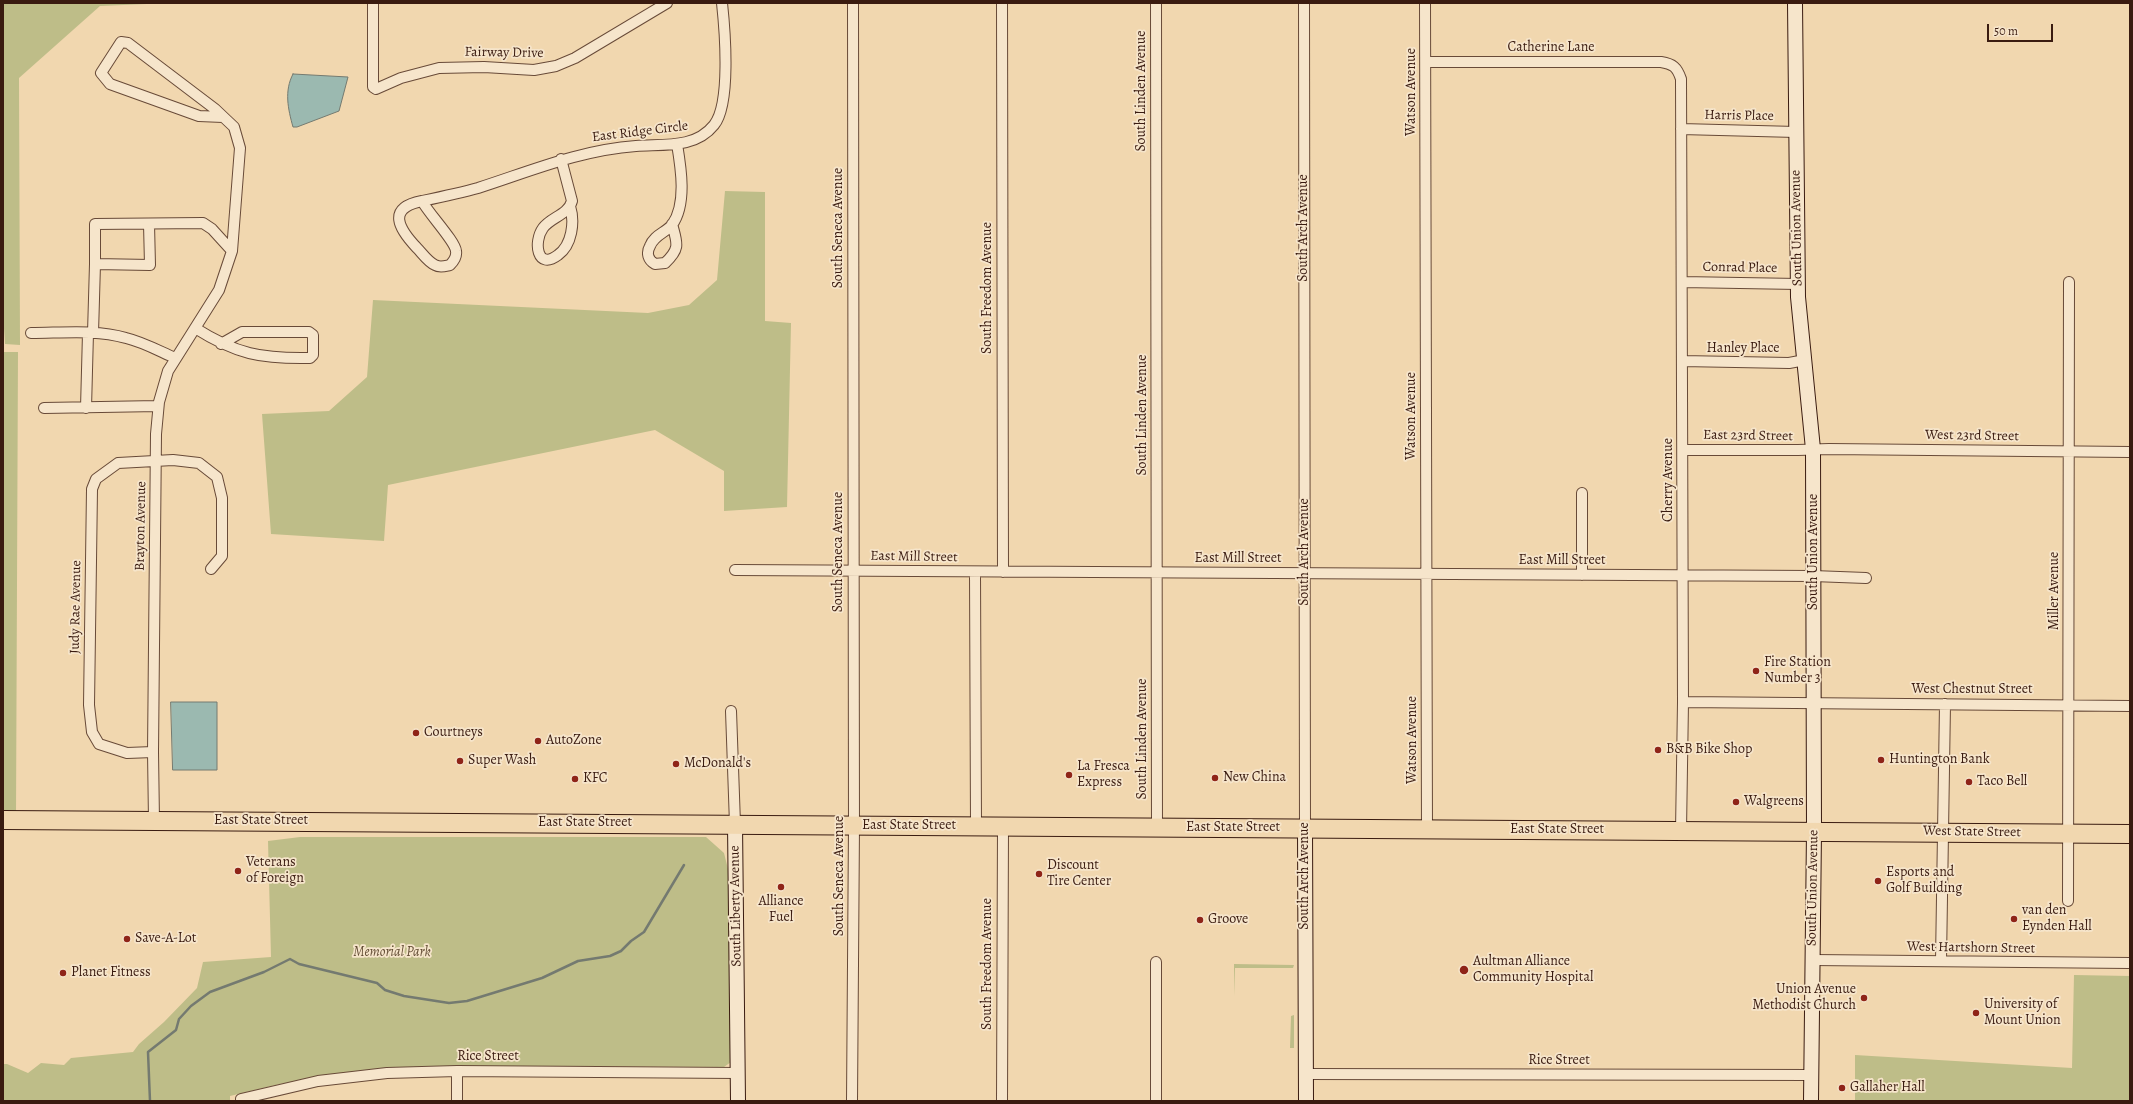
<!DOCTYPE html>
<style>
body{margin:0}
#map{position:relative;width:2133px;height:1104px;overflow:hidden;background:#f1d7af;font-family:Alegreya,serif}
canvas{display:block}
.frame{position:absolute;inset:0;border:4px solid #3a1b10;pointer-events:none}
.scale{position:absolute;left:1987px;top:24px;width:66px;height:18px;box-sizing:border-box;border:2px solid #3a1b10;border-top:0;padding-left:5px;font-size:12px;line-height:14px;white-space:nowrap;color:#3a1b10;-webkit-text-stroke:3px #f6e5cb;paint-order:stroke}
</style>
<div id="map">
<canvas width="2133" height="1104"></canvas>
<div class="frame"></div>
<div class="scale">50 m</div>
</div>
<script>
const ctx = document.querySelector('canvas').getContext('2d');
ctx.lineJoin = 'round';
function fillPath(path, color) { ctx.fillStyle = color; ctx.fill(path, 'evenodd'); }
function trace(path, color, width, dash) { ctx.strokeStyle = color; ctx.lineWidth = width; ctx.lineCap = dash ? 'butt' : 'round'; ctx.setLineDash(dash || []); ctx.stroke(path); }
function label(font, color, halo, rows, align = 'center') {
  ctx.font = font + ' Alegreya,serif'; ctx.lineWidth = 3.5; ctx.setLineDash([]); ctx.textBaseline = 'middle'; ctx.strokeStyle = halo; ctx.fillStyle = color; for (const [text, x, y, turn = 0] of rows) {
    ctx.save(); ctx.translate(x, y); ctx.rotate((+turn || 0) * Math.PI / 180); ctx.textAlign = isNaN(turn) ? turn : align; if (halo) ctx.strokeText(text, 0, 0); ctx.fillText(text, 0, 0); ctx.restore();
  }
}
fillPath(new Path2D(`
 M3 3H170L100 6 19 78 20 345 5 344 3 313Z
 M725 191 765 192V321L791 323 787 507 724 511V471L655 430 388 485 384 541 271 534 262 414 329 411 367 377 373 300 648 313 689 305 717 280Z
 M3 352H18L16 815H3Z
 M300 837H706L724 853 728 869 731 1062 724 1067 458 1066 397 1069 375 1070 280 1084 230 1096V1101H3V1064H7L28 1073 41 1063 64 1065 71 1058 133 1052 139 1044 164 1022 197 988 203 962 271 957 268 841Z
 M1234 964 1294 965 1293 968H1235L1234 996Z
 M2074 975 2130 976V1101H1855V1055L2072 1068Z
 M1294 1015V1048H1290L1291 1016Z`), '#bebd88');
const water = new Path2D(`
 M293 74 348 77 339 111 297 127H293C288 109 284 91 293 74Z
 M171 702H217V770H173Z`);
fillPath(water, '#9bb9b0');
trace(water, '#747a70', 1);
trace(new Path2D(`
 M150 1101 148 1052 176 1030 179 1019 191 1006 210 992 264 972 290 959 299 964 377 983 385 990 404 996 449 1003 467 1001 542 978 578 961 610 956 621 951 631 941 644 932 684 865`), '#747a70', 2.5);
const street = new Path2D(`
 M373 3V87L376 89 401 78 439 68 484 67 534 70 556 66 575 58 667 3
 M1002 3 1003 572
 M1156 3 1157 827
 M1304 3 1305 828
 M1425 3 1427 829
 M1426 62H1661C1673 64 1677 67 1681 79L1683 702 1681 831
 M1681 129 1796 132
 M561 159 572 201C568 215 551 217 543 228 533 242 537 271 558 255 572 245 575 222 570 206
 M422 201C441 197 460 193 478 188 531 171 580 150 636 146 663 144 695 149 714 125 731 104 725 31 722 3
 M422 201C429 214 455 241 456 251 457 257 454 261 450 265 445 266 440 268 435 265 428 262 422 253 417 248 399 229 386 208 422 201Z
 M149 224 150 265 95 264V224L203 223 212 229 232 251
 M672 224C677 243 681 248 665 263L655 264C648 260 646 253 650 246 654 235 665 233 672 225 687 204 681 168 677 144
 M1682 282 1798 284
 M195 328C236 354 261 359 310 358L313 355V335L309 332H242L221 344
 M31 333C62 333 95 329 126 338 143 342 159 351 175 358
 M93 333 95 264
 M1682 361 1789 363 1805 360
 M44 408 158 406
 M86 408 88 333
 M1683 450H1798L1829 449 2130 452
 M735 570 1813 576 1866 578
 M975 572 976 826
 M1582 575V493
 M1683 702 2130 706
 M731 711 735 824
 M153 752 127 753 99 744 92 732 89 705 92 489 96 479 118 463 173 460 199 463 217 477 222 498V556L211 569
 M154 821 153 752 156 434 159 402 168 371 219 290 232 251 240 148 234 127 215 109 128 43 121 42 101 73 110 84 199 116 223 117
 M2068 901 2069 282
 M1812 960 2130 963
 M1941 961 1945 704
 M1307 1074 1812 1075
 M241 1099 318 1081 387 1073 457 1071 738 1073
 M457 1101V1071
 M852 1101 854 825 853 3
 M1002 1101 1003 827
 M1156 1101V962`);
const secondary = new Path2D(`
 M1795 3 1798 297 1813 449 1814 831 1811 1101
 M735 824 738 1101
 M1305 828 1306 1101`);
const highway = new Path2D(`
 M3 820 2130 834`);
trace(street, '#684a38', 12);
trace(secondary, '#3a1b10', 16);
trace(highway, '#3a1b10', 20);
trace(street, '#f6e5cb', 10);
trace(secondary, '#f6e5cb', 14);
trace(highway, '#f1d7af', 18);
for (const [x, y, r, color] of [
 [1756,671,4,"#8f2418"],
 [416,733,4,"#8f2418"],
 [538,741,4,"#8f2418"],
 [1658,750,4,"#8f2418"],
 [1881,760,4,"#8f2418"],
 [460,761,4,"#8f2418"],
 [676,764,4,"#8f2418"],
 [1069,775,4,"#8f2418"],
 [1215,778,4,"#8f2418"],
 [575,779,4,"#8f2418"],
 [1969,782,4,"#8f2418"],
 [1736,802,4,"#8f2418"],
 [238,871,4,"#8f2418"],
 [1039,874,4,"#8f2418"],
 [1878,881,4,"#8f2418"],
 [781,887,4,"#8f2418"],
 [2014,919,4,"#8f2418"],
 [1200,920,4,"#8f2418"],
 [127,939,4,"#8f2418"],
 [1464,970,5,"#8f2418"],
 [63,973,4,"#8f2418"],
 [1864,998,4,"#8f2418"],
 [1976,1013,4,"#8f2418"],
 [1842,1088,4,"#8f2418"]
]) { const dot = new Path2D(); dot.arc(x, y, r, 0, 2 * Math.PI); ctx.fillStyle = color; ctx.fill(dot); trace(dot, '#f6e5cb', 1.5); }
label('14px', '#3a1b10', '#f6e5cb', [
 ["Catherine Lane",1551,48],
 ["Fairway Drive",504,53,1],
 ["South Linden Avenue",1142,91,-90],
 ["Watson Avenue",1412,92,-90],
 ["Harris Place",1739,116,1],
 ["East Ridge Circle",640,132,-7],
 ["South Seneca Avenue",839,228,-90],
 ["South Arch Avenue",1304,228,-90],
 ["South Union Avenue",1797,228,-91],
 ["Conrad Place",1740,268,1],
 ["South Freedom Avenue",988,288,-90],
 ["Hanley Place",1743,349],
 ["South Linden Avenue",1143,415,-90],
 ["Watson Avenue",1412,416,-90],
 ["East 23rd Street",1748,436,1],
 ["West 23rd Street",1972,436,1],
 ["Cherry Avenue",1669,480,-90],
 ["Brayton Avenue",141,526,-89],
 ["South Seneca Avenue",839,552,-90],
 ["South Arch Avenue",1305,552,-90],
 ["South Union Avenue",1814,552,-90],
 ["East Mill Street",914,557,1],
 ["East Mill Street",1238,559],
 ["East Mill Street",1562,561],
 ["Miller Avenue",2055,591,-90],
 ["Judy Rae Avenue",76,607,-89],
 ["West Chestnut Street",1972,690],
 ["South Linden Avenue",1143,739,-90],
 ["Watson Avenue",1413,740,-90],
 ["East State Street",261,821],
 ["East State Street",585,823],
 ["East State Street",909,826],
 ["East State Street",1233,828],
 ["East State Street",1557,830],
 ["West State Street",1972,832,1],
 ["South Seneca Avenue",840,876,-90],
 ["South Arch Avenue",1305,876,-90],
 ["South Union Avenue",1813,888,-89],
 ["South Liberty Avenue",736,906,-91],
 ["West Hartshorn Street",1971,948,1],
 ["South Freedom Avenue",988,964,-90],
 ["Rice Street",488,1057],
 ["Rice Street",1559,1061]
]);
label('14px', '#3a1b10', '#f6e5cb', [
 ["Fire Station",1764,663],
 ["Number 3",1764,679],
 ["Courtneys",424,733],
 ["AutoZone",546,741],
 ["B&B Bike Shop",1666,750],
 ["Huntington Bank",1889,760],
 ["Super Wash",468,761],
 ["McDonald's",684,764],
 ["La Fresca",1077,767],
 ["Express",1077,783],
 ["New China",1223,778],
 ["KFC",583,779],
 ["Taco Bell",1977,782],
 ["Walgreens",1744,802],
 ["Veterans",246,863],
 ["of Foreign",246,879],
 ["Discount",1047,866],
 ["Tire Center",1047,882],
 ["Esports and",1886,873],
 ["Golf Building",1886,889],
 ["Alliance",781,902,"center"],
 ["Fuel",781,918,"center"],
 ["van den",2022,911],
 ["Eynden Hall",2022,927],
 ["Groove",1208,920],
 ["Save-A-Lot",135,939],
 ["Aultman Alliance",1473,962],
 ["Community Hospital",1473,978],
 ["Planet Fitness",71,973],
 ["Union Avenue",1856,990,"right"],
 ["Methodist Church",1856,1006,"right"],
 ["University of",1984,1005],
 ["Mount Union",1984,1021],
 ["Gallaher Hall",1850,1088]
], 'left');
label('italic 14px', '#624c34', '#f6e5cb', [
 ["Memorial Park",392,953]
]);
</script>
